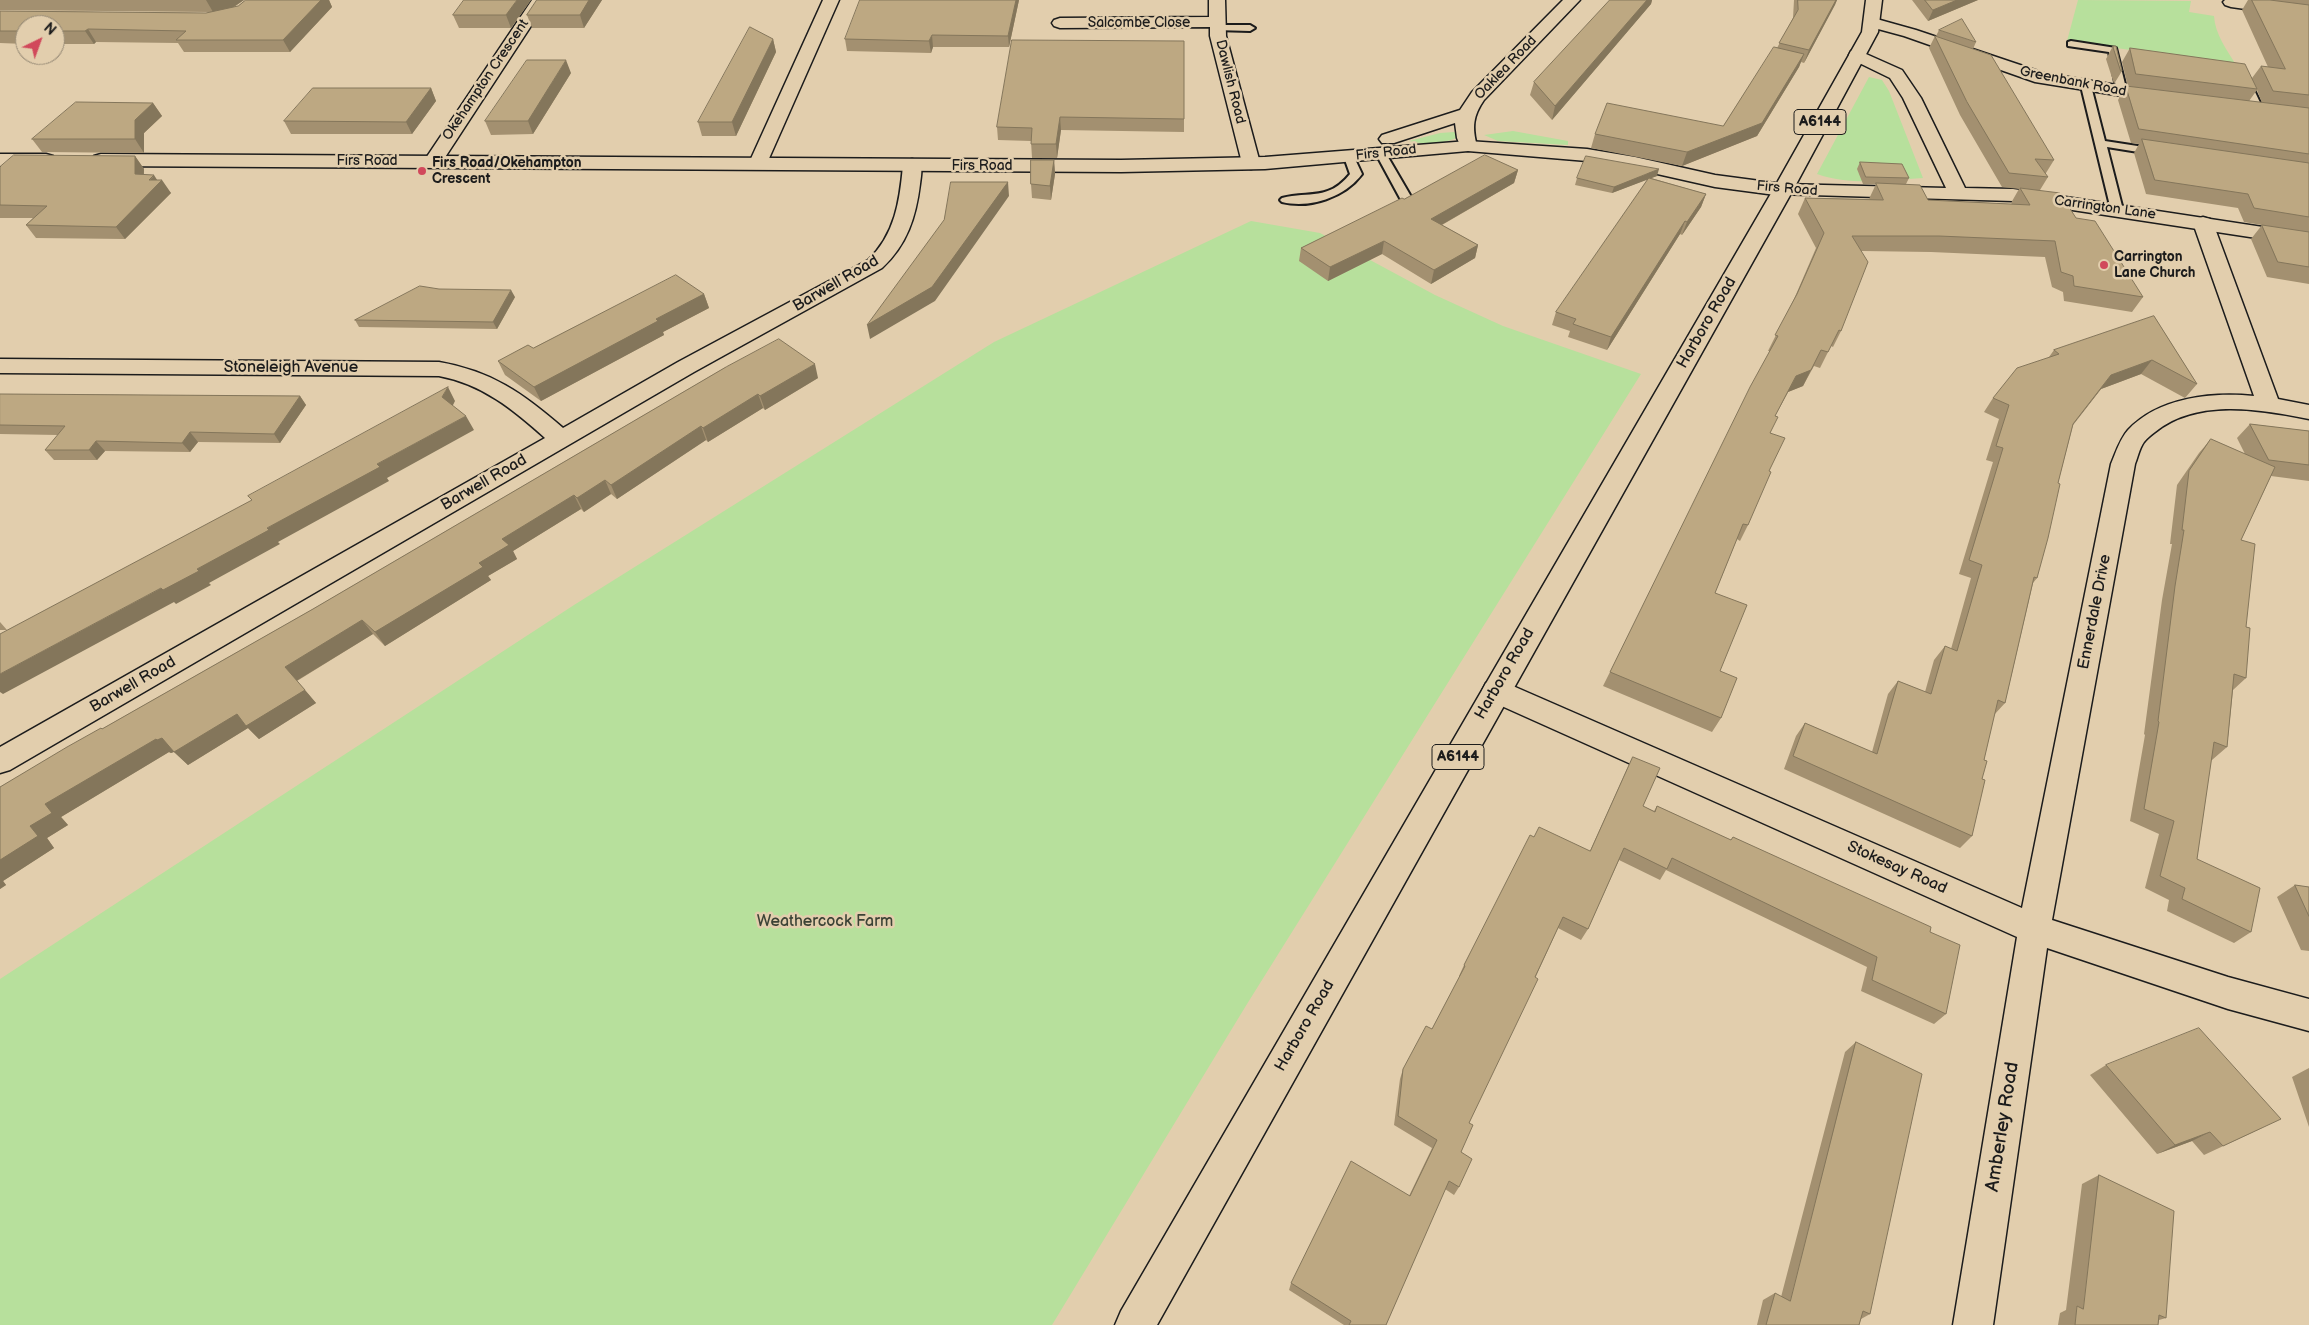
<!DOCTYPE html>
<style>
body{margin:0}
#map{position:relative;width:2309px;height:1325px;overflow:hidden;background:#e2cead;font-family:"Balsamiq Sans",sans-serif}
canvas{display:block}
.north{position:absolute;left:15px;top:15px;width:50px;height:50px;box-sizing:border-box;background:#e2cead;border:1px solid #938773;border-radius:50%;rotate:42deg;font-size:14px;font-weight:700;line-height:20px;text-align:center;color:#1c1c1c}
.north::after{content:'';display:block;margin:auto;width:18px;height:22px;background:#d1495b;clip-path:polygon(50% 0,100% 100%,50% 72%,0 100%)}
</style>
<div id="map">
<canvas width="2309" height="1325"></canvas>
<div class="north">N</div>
</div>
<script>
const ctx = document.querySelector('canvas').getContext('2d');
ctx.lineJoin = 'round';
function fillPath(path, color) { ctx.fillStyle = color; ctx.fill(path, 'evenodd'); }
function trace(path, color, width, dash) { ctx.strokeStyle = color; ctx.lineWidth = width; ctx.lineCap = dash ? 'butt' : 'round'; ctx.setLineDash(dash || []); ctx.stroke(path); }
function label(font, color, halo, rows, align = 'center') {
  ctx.font = font + ' "Balsamiq Sans",sans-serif'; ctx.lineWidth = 5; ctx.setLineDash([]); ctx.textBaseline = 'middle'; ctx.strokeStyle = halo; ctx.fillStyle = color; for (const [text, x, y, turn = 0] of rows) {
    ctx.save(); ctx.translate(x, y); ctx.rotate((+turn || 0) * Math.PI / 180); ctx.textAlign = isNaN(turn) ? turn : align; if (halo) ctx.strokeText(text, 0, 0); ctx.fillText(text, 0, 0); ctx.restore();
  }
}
fillPath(new Path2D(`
 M2078 0 2191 1 2189 12 2214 16C2215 34 2227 50 2236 65L2067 41Z
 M1869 77 1882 80 1889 91 1923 178C1888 180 1851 186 1817 174Z
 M1513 131 1568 141V145L1498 141 1484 135Z
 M1454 132 1460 136C1447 144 1424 145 1409 141L1440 133Z
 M1251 221 1320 233 1435 295 1503 326 1641 374 1247 1004 1052 1325H0V979L574 605 994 342Z`), '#b7e09c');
const service = new Path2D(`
 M1218 25H1250L1255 28 1250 31 1215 30 1213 28Z
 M2071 41 2116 48 2127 92 2126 94 2122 95 2117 92 2109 52 2068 46V42Z
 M2243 74 2248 77 2264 111 2263 113H2255L2254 111 2238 77Z
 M2086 83 2091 86 2105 141 2157 149 2162 152 2157 155 2107 147 2123 210 2121 212H2113L2111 210 2081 86Z
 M1380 149 1385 152 1413 200 1406 207 1402 208 1396 205 1401 200 1375 152Z
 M1349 154 1354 157 1362 174C1345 197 1310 209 1282 202L1280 200 1282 198C1310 191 1328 201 1350 174L1344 157Z`);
const minor = new Path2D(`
 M532 0H548L440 165 433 167 426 165 424 161Z
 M823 0H839L767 163 765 167 758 169 751 167 749 163Z
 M1209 0H1225L1226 36 1260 163 1258 167 1251 169 1244 167 1242 163 1210 36V27L1060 28 1054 26 1052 23 1054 20 1060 18 1209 17Z
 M1563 0H1580L1484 100C1473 116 1472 127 1477 146L1474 150H1462L1457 138 1455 123 1394 143H1382L1379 139 1382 135 1460 110 1472 92Z
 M2225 0H2250L2309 8V18L2231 7 2225 5 2223 2Z
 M1873 18 1916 30 2044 73 2159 92 2165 93 2168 97 2165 101 2159 102 2035 82 1904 36 1867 26 1865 23 1867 20Z
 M912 159 919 161C923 167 921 176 920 184 916 217 907 245 882 268L694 372 10 770 0 773V747L545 438C513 409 482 384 439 376L0 373V359L439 362C491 371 523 393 563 428L678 362 868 260C895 235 900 200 903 165L905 161Z
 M2203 217 2210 219 2213 223 2278 399 2309 405V419C2260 409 2197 398 2155 432 2151 435 2147 438 2144 442 2139 449 2138 457 2135 464L2052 920 2228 977 2309 999V1031L2228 1009 2047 948 1993 1325H1953L2017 937 1486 699 1482 691 1486 683 1496 680 1506 683 2022 908 2111 464C2116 452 2120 439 2128 430 2159 397 2212 392 2254 396L2193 223 2196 219Z`);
const tertiary = new Path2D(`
 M1468 141 1587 149 1635 157 1715 175 1783 184 1790 186 1793 190 1790 194 1783 196 1715 187 1635 169 1587 161 1468 151 1265 169 1121 172 101 166 94 164 92 160 94 156 101 154 1121 160 1265 157Z
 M0 154H46L53 156 55 160 53 164 46 166H0Z`);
const secondary = new Path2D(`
 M1857 50 1902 70 1921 98 1965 188 2013 189 2309 234V246L2013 201 1776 194 1773 190 1776 186 1783 184 1946 188 1903 98 1890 78 1851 59 1849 55 1851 51Z`);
const primary = new Path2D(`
 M1866 0H1882L1878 32 1793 190 1157 1325H1115L1121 1311 1773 190 1862 32Z`);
trace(service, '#1c1c1c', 4);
trace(minor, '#1c1c1c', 3);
trace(tertiary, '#1c1c1c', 3);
trace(secondary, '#1c1c1c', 3);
trace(primary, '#1c1c1c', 3);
fillPath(service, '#e2cead');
fillPath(minor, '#e2cead');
fillPath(tertiary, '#e2cead');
fillPath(secondary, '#e2cead');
fillPath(primary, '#e2cead');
fillPath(new Path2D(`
 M0 0H244L234 7 238 6 246 0H329L332 7 290 52H184L178 43 96 42 94 44H55V25H25V44L0 43V11L206 13 211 12 0 10Z
 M531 0 511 28H459L453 15Z
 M537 0H602L584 28H532L527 15Z
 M1019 0 1009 47H933L931 53 847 51 845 39Z
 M1610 0H1652L1651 4 1552 120 1530 95 1534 82Z
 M1794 0H1837L1804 63 1801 62 1799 67 1757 136 1682 166 1591 148 1595 134 1723 126 1777 48 1793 18Z
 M1912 0H1978L1928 21Z
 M2248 0H2309V284L2267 277 2251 239 2262 225 2244 222 2238 208 2146 194 2134 153 2139 144 2131 143 2118 100 2126 86 2128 87 2122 62 2130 48 2252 78 2261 66 2268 67 2242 10ZM2257 90 2262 103 2249 101Z
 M1939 30 1976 42 1973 49 2054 160 2046 173H2045L2048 177 2040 190 2076 218 2143 297 2132 312 2064 301 2063 292 2052 287 2045 257 1931 252 1862 251 1841 331 1833 347 1831 346 1820 368 1814 366 1803 386 1788 392 1775 416 1770 433 1769 471 1748 525 1740 541 1737 539 1715 593 1720 671 1721 718 1712 732 1603 686 1770 351H1768L1794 299 1816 248 1798 214 1805 198 1869 199 1876 184H1863L1857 169 1860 162 1909 178 1906 184 1928 200 2012 204 2011 203 2019 189 2002 187 1960 115 1929 48 1935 36H1936Z
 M773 39 776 52 736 136H702L698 122Z
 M1012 40 1184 119V132L1061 130 1057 158H1032L1031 141 998 140 997 127Z
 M2113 46 2122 71 2114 84 2106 59Z
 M571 73 533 134 491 135 485 121Z
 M431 88 436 101 412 134H291L284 121Z
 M153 103 162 116 144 133V153L42 152 32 139Z
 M135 156 144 169V175L157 180 171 193 125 239 36 238 26 225 33 218H0V167Z
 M1054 160 1055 174 1051 200 1032 198 1031 184Z
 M1518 170 1514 183 1442 225 1478 245 1475 258 1431 284 1382 254 1328 281 1299 261 1301 248 1404 199Z
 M1657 176 1651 178 1706 194 1701 207 1682 235 1680 234 1607 350 1568 337 1570 331 1552 325 1556 312 1648 179 1612 193 1575 185 1577 178Z
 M439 289 515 297 497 329 359 327 355 320Z
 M704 294 709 308 663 332 664 335 541 401 505 375 498 361 533 348Z
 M2154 316 2197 384 2185 398 2141 374 2101 389 2073 425 2058 483 2037 578 2033 583 2005 703 1994 715 1984 760 1982 779 1972 836 1960 848 1784 769 1796 736 1805 723 1872 752 1888 694 1898 681 1925 692 1934 660 1945 646 1951 649 1971 578 1959 574 1993 462 1986 460 1999 419 1984 412 1993 398 2049 357 2054 350Z
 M726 367 818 378 765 410 763 408 708 442 706 440 617 499 611 494 584 512 581 509 513 551 517 559 488 576 491 580 385 646 373 634 297 681 316 703 259 739 248 728 188 765 174 752 171 753 169 752 61 817 68 825 47 838 54 848 3 881 6 885 0 889V787L313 609Z
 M0 394 300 396 306 405 280 443 198 442 190 452 105 451 97 460H54L45 450 58 435 0 434Z
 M2250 424 2309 431V481L2271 476 2241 540 2246 627V678L2233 690 2227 747 2212 760H2211L2197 859 2251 932 2234 943 2167 911 2169 900 2145 888 2159 834 2130 821 2145 735 2144 734 2162 600 2172 544H2170L2177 485 2199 453 2211 439 2245 454 2237 438Z
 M0 622 7 630H0Z
 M1633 757 1643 806 1654 811 1657 806 1731 840 1733 837 1930 932 1946 1014 1934 1024 1861 991 1867 967 1666 870 1660 880 1619 860 1588 929 1581 940 1558 928 1469 1123 1461 1152 1459 1187 1454 1195 1445 1189 1386 1325H1344L1289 1290 1291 1283 1409 1196 1432 1148 1394 1125 1400 1079 1403 1069 1432 1029 1460 976H1459L1464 965 1534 837 1590 851 1627 769Z
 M2295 885 2309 887V951L2301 950 2277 897Z
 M1856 1042 1870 1314 1861 1319 1859 1325H1757L1763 1300 1775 1293 1781 1297 1845 1052Z
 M2106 1065 2262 1128 2204 1155 2192 1141 2157 1154 2090 1075Z
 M2309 1068V1127L2292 1077Z
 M2099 1175 2166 1318 2159 1320 2158 1325H2058L2060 1313 2066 1310 2082 1184Z`), '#a39070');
fillPath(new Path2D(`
 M206 0H244L232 8 213 12Z
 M321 0H329L332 7 290 52 283 40Z
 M517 0H531L511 28 506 15Z
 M589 0H602L584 28 580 15Z
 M1016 0H1019L1009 47 1008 36Z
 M1647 0H1652L1651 4 1552 120 1555 106Z
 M1836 0H1837L1835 5 1804 63 1809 50Z
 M1957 0H1978L1928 21 1933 10Z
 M88 29 96 42 94 44 85 31Z
 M932 35 933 47 931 53 929 41Z
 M773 39 776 52 736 136 732 122Z
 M1804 54 1799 67 1757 136 1682 166 1687 152 1762 123Z
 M566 60 571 73 533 134 528 121Z
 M431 88 436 101 412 134 406 122Z
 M153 103 162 116 144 133V153L135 139V120Z
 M1060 117 1061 130 1057 158 1056 144Z
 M135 156 144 169 143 187 135 174Z
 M1054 160 1055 174 1051 200 1050 186Z
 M1659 169 1657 176 1612 193 1614 187Z
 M1518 170 1514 183 1429 232 1431 219Z
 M154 175 159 183 162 180 171 193 125 239 116 227Z
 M1008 182 1009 196 935 301 870 339 867 325Z
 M1706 194 1701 207 1682 235 1687 222Z
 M1685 221 1680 234 1607 350 1611 337Z
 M1384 241 1382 254 1328 281 1330 267Z
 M1478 245 1475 258 1431 284 1434 270Z
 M511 290 515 297 497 329 493 322Z
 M704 294 709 308 663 332 664 335 541 401 534 387 656 319Z
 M1821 350 1803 386 1788 392 1767 431 1796 376Z
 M2152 360 2141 374 2101 389 2063 438 2111 375Z
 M815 364 818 378 765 410 760 396Z
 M448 387 455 401 450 411 442 397Z
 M758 394 763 408 708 442 703 428Z
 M300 396 306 405 280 443 274 434Z
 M466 416 474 430 387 478 389 481 278 542 280 544 209 583 211 585 176 604 174 602 3 694 0 692V674L197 569 377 464Z
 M701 426 706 440 617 499 611 485Z
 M190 432 198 442 190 452 182 443Z
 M96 441 105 451 97 460 89 450Z
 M605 480 611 494 584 512 577 498Z
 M574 495 581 509 513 551 517 559 488 576 491 580 385 646 375 632 502 539Z
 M362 620 373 634 296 681 285 667Z
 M305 690 316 703 259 739 248 728 188 765 174 752 237 714Z
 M162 738 176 751 171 753 169 752 61 817 68 825 47 838 54 848 3 881 6 885 0 889V860L30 826 45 804 156 739Z
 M2210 1132 2192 1141 2157 1154 2175 1145Z`), '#84765b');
const building = new Path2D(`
 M246 0H321L283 40H176L186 31 88 29 85 31H55V25H25V31H0V11L206 13 238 6Z
 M464 0H517L506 15H453Z
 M537 0H589L580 15H527Z
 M860 0H1016L1008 36 932 35 929 41 845 39Z
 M1610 0H1647L1555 106 1534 82Z
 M1798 0H1836L1809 50 1779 43 1798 10Z
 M1925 0H1957L1933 10Z
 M2252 0H2270L2309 5V95L2273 91 2261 66 2285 69Z
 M1962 19 1976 42 1939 30Z
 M750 27 773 39 732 122H698Z
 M1935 36 1991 55 2054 160 2035 159 2048 177 2009 173 1967 102Z
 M1012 40 1184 41V119L1060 117 1056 144H1031L1032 128 997 127Z
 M2113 46H2116L2122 71H2121Z
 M1774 47 1804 54 1762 123 1687 152 1595 134 1607 103 1723 126Z
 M2130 48 2245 64 2257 89 2136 74Z
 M527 60H566L528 121H485Z
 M2126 86 2309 108V154L2139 129Z
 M313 88H431L406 122 284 121Z
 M76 102 153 103 135 120V139H32Z
 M2142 139 2309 163V217L2254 208 2248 194 2155 180Z
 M14 155 135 156V174L154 175 149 180H162L116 227 26 225 47 206 0 205V167Z
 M1485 155 1518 170 1431 219 1478 245 1434 270 1384 241 1330 267 1301 248 1402 198 1404 199Z
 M1586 156 1659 169 1614 187 1577 178Z
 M1031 160H1054L1050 186 1031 184Z
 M1860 162 1902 164 1909 178 1866 177Z
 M1649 178 1706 194 1687 222 1685 221 1611 337 1573 324 1576 319 1556 312Z
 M951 182H1008L932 287 867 325 944 220Z
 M1876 183 1920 185 1928 200 2030 205 2020 188 2060 193 2076 218 2095 221 2143 297 2074 286 2073 276 2061 272 2055 241 1939 236H1852L1868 262 1841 331 1839 330 1828 352 1821 350 1811 370 1796 376 1775 416 1778 417 1770 433 1785 438 1769 471 1771 472 1748 525 1743 524 1715 593 1747 605 1720 671 1737 678 1721 718 1610 672 1750 387 1778 336 1775 335 1797 294 1824 233 1805 198 1883 200Z
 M2262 225 2309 232V267L2278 262Z
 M676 275 704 294 656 319 658 321 534 387 498 361 528 345 533 348Z
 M420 286 439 289 511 290 493 322 355 320Z
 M2154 316 2197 384 2152 360 2111 375 2073 424 2058 483 2060 484 2048 538 2037 578 2034 577 2005 703 1998 700 1984 760 1987 761 1982 779 1985 780 1972 836 1793 756 1805 723 1877 754 1898 681 1931 694 1945 646 1957 651 1982 565 1969 560 2003 448 1996 446 2009 405 1993 398 2017 368 2059 354 2054 350Z
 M779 339 815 364 760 396 758 394 703 428 701 426 611 485 605 480 577 498 574 495 502 539 509 545 479 563 483 567 375 632 362 620 285 667 305 690 246 726 237 714 174 752 162 738 157 740 156 739 45 804 52 813 30 826 38 836 0 860V787L67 747 101 728 102 729 313 609 726 367Z
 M448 387 442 397 466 416 377 464 380 467 267 528 269 530 197 569 199 571 163 590 161 588 0 674V634L252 500 248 496Z
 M0 394 300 396 274 434 190 432 182 443 96 441 89 450H45L65 426 0 425Z
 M2250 424 2309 431V465L2269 460Z
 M2211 439 2275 467 2241 540 2255 544 2246 627 2250 628 2246 678 2234 674 2227 747 2214 742 2197 859 2260 888 2251 932 2182 899 2185 888 2160 876 2174 821 2144 809 2159 722 2158 721 2175 586 2184 530H2182L2189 471Z
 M1633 757 1660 768 1643 806 1655 812 1657 806 1731 840 1733 837 1931 927 1930 932 1960 945 1946 1014 1872 980 1877 957 1672 858 1667 869 1624 848 1588 929 1563 917 1535 977 1538 979 1469 1123 1473 1125 1461 1152 1472 1159 1459 1187 1449 1181 1386 1325H1349L1351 1321 1291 1283 1351 1161 1410 1196 1437 1140 1398 1116 1403 1069 1426 1026 1432 1029 1465 966 1464 965 1530 835 1534 837 1539 827 1590 851Z
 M2295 885 2309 887V916Z
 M2199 1028 2281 1119 2223 1146 2210 1132 2175 1145 2106 1065Z
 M1856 1042 1922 1074 1870 1314 1863 1311 1859 1325H1766L1775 1293 1790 1301Z
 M2099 1175 2174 1211 2166 1318 2159 1315 2158 1325H2075L2077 1306 2083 1309Z`);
fillPath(building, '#bda882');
trace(building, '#84765b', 1);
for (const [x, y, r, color] of [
 [422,171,5,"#d1495b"],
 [2104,265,5,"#d1495b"]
]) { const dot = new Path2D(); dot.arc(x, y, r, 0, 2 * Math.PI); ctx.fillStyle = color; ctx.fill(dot); trace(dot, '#e2cead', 2); }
label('14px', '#1c1c1c', '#e2cead', [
 ["Salcombe Close",1139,23],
 ["Oaklea Road",1506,68,-46],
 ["Okehampton Crescent",486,80,-56],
 ["Dawlish Road",1230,82,76],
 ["Greenbank Road",2073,82,11],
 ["Firs Road",1386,153,-6],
 ["Firs Road",367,161],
 ["Firs Road",982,166],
 ["Firs Road",1787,189,5],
 ["Carrington Lane",2105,208,8]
]);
label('bold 14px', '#1c1c1c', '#e2cead', [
 ["Firs Road/Okehampton",432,163],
 ["Crescent",432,179],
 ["Carrington",2114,257],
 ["Lane Church",2114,273]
], 'left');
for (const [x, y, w] of [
 [1820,122,52],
 [1458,757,52]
]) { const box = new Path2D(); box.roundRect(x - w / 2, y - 12.5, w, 25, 4); ctx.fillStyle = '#e2cead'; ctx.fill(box); trace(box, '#1c1c1c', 1); }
label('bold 15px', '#1c1c1c', null, [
 ["A6144",1820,122],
 ["A6144",1458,757]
]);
label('16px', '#1c1c1c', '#e2cead', [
 ["Barwell Road",836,284,-30],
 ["Harboro Road",1707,323,-60],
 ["Stoneleigh Avenue",291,368],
 ["Barwell Road",484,483,-30],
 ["Ennerdale Drive",2095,612,-79],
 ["Harboro Road",1505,674,-60],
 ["Barwell Road",133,685,-30],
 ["Stokesay Road",1897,868,24],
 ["Harboro Road",1305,1026,-60]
]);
label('16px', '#3b4336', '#e2cead', [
 ["Weathercock Farm",825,922]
]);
label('19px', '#1c1c1c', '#e2cead', [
 ["Amberley Road",2003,1127,-81]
]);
</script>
